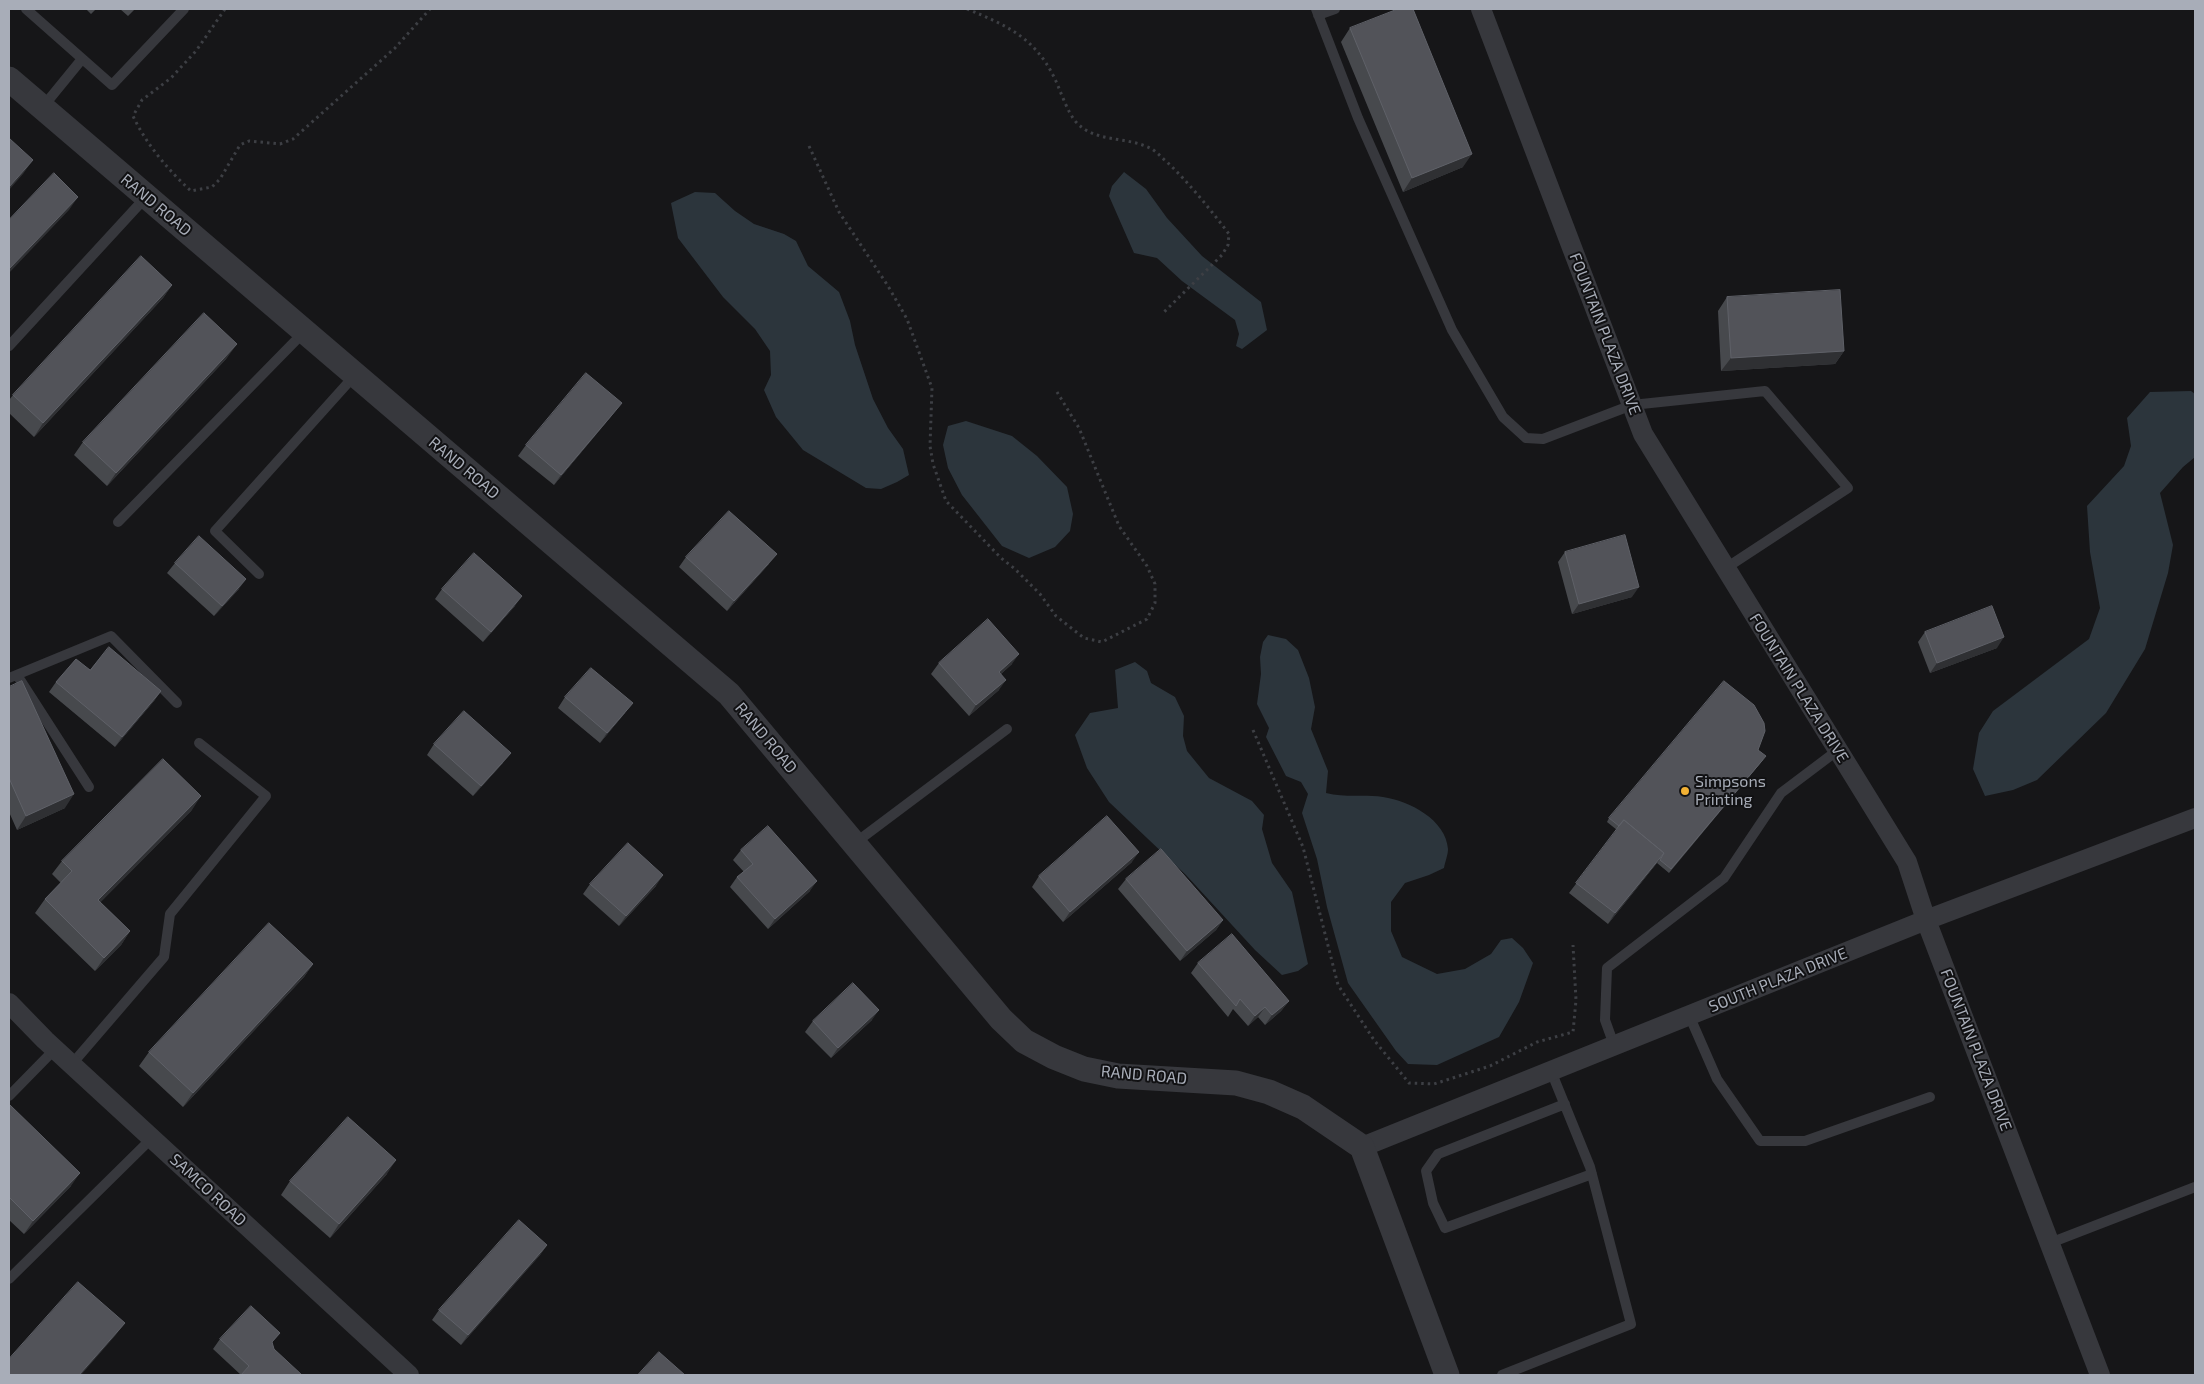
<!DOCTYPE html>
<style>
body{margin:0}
#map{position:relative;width:2204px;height:1384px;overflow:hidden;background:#161618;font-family:"Exo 2",sans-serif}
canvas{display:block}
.frame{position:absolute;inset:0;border:10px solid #a8adb8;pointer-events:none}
</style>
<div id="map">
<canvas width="2204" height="1384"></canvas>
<div class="frame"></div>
</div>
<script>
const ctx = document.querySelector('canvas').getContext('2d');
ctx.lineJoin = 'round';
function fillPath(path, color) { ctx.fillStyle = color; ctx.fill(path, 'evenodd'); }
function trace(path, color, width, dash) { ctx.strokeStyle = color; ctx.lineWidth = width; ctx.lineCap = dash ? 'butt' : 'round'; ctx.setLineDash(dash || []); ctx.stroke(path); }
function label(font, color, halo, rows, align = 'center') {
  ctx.font = font + ' "Exo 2",sans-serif'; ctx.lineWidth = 4; ctx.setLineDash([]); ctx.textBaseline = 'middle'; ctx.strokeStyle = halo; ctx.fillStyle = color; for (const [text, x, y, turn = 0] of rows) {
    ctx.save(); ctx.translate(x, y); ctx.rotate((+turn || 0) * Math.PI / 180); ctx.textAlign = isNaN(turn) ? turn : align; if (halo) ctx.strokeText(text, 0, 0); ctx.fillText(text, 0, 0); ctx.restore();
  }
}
fillPath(new Path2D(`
 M1124 172 1146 189 1167 218 1202 256 1261 302 1267 330 1242 349 1236 346 1239 334 1235 320 1182 281 1157 258 1134 253 1109 196 1112 186Z
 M695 192 715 193 735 211 754 224 784 234 796 241 808 266 839 292 850 321 855 345 873 399 888 428 903 449 909 475 897 482 881 489 866 488 803 450 776 417 764 390 771 375 770 351 755 329 723 297 678 238 671 203Z
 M2191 391 2195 394V457L2183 467 2160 493 2173 545 2168 573 2145 649 2106 713 2037 780 2013 790 1985 796 1973 769 1979 733 1993 711 2089 639 2100 608 2090 552 2087 506 2124 466 2131 446 2127 418 2150 392Z
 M966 421 1012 436 1037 456 1067 487 1073 514 1070 531 1055 547 1029 558 1002 546 962 495 948 468 943 445 948 426Z
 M1268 635 1286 639 1298 650 1309 678 1315 707 1311 729 1328 771 1326 793C1345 798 1364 794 1383 797 1410 801 1446 820 1448 849 1448 855 1445 862 1444 868L1429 875 1405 883 1391 902V931L1402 957 1437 974 1465 969 1491 954 1501 940 1512 938 1523 948 1533 963 1519 1002 1499 1037 1437 1065 1408 1064 1396 1051 1348 983 1327 907 1317 859 1302 813 1308 794 1301 782 1286 776 1266 737 1269 728 1257 704 1261 674 1260 657 1263 642Z
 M1135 662 1147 671 1151 683 1175 697 1184 716 1183 736 1187 751 1209 778 1252 801 1264 815 1262 829 1272 863 1292 892 1308 964 1298 971 1282 975 1255 950 1186 875 1109 802 1087 768 1075 735 1090 713 1118 708 1115 670Z`), '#2c353c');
trace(new Path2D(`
 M225 9 196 51 171 78 142 100 133 116C146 144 169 171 191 191L212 187 220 179 240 145 249 141 280 144 293 139 395 48 430 9
 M967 9C1006 25 1034 37 1054 77 1060 89 1067 112 1076 122 1095 143 1126 136 1150 148 1156 151 1161 157 1167 162 1190 184 1210 209 1229 234L1228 245 1222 255 1164 312
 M809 146 839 212 888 286 907 319 932 388 930 446 933 464 946 501 1001 558 1015 569 1040 594 1056 616 1084 638 1102 642 1147 619 1155 603V584L1147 566 1119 526 1079 428 1057 392
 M1253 730 1303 847 1338 985 1374 1040 1409 1083 1434 1084 1490 1066 1537 1042 1573 1032 1576 1000 1573 945`), '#3d3f44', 3, [2.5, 4]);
trace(new Path2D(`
 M26 9 112 85 184 9
 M1316 9 1358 118 1452 330 1503 417 1526 438 1543 439 1632 405 1765 391 1848 488 1726 568
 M1318 15 1335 9
 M42 108 82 59
 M9 346 146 197
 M118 522 304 332
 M259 574 215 531 355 375
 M17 675 89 787
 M9 678 111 636 177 703
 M855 843 1007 729
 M1689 1015 1717 1079 1760 1141H1805L1930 1097
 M1614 1045 1605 1020 1607 968 1724 878 1781 793 1838 750
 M72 1064 164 957 170 914 266 796 199 743
 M9 1096 55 1049
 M1565 1104 1438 1154 1426 1171 1433 1203 1445 1228 1592 1174
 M2050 1243 2195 1187
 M9 1279 152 1138
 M1502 1375 1631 1324 1590 1167 1551 1071`), '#37383d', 10);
trace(new Path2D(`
 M1481 9 1643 434 1907 862 1926 920 2100 1375
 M9 1003 45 1040 409 1375
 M1362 1147 1926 920 2195 818`), '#37383d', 20);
trace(new Path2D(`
 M9 79 729 694 1001 1019 1024 1041 1054 1057 1084 1069 1118 1076 1236 1083 1269 1092 1303 1107 1362 1147 1447 1375`), '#37383d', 25);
fillPath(new Path2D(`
 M86 9H96L91 14Z
 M120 9H135L128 16Z
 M1350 28 1463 167 1403 192 1341 42Z
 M172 285 163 298 34 437 9 413V400L13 395Z
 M1727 297 1844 351 1835 364 1721 371 1718 311Z
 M227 358 107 486 74 455 83 442Z
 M614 413 554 485 518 456 526 445Z
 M1565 552 1632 597 1572 614 1558 562Z
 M686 557 769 564 727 611 679 567Z
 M175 563 239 589 214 616 167 573Z
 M442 589 515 606 483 642 435 599Z
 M1925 632 1997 648 1930 673 1918 642Z
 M939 663 1012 664 1001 674 999 690 969 716 931 674Z
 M90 670 161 691 154 701 115 747 49 692 56 682Z
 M9 687 65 808 17 830 9 812Z
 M565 697 625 713 600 743 558 708Z
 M434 744 503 763 473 796 427 755Z
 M1758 750 1763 760 1669 873 1657 863 1608 924 1569 893 1617 830 1607 822 1609 818Z
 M192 810 100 902 130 931 121 945 95 971 35 913 45 899 61 883 52 874 62 861Z
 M741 850 810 891 768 929 730 887 737 877 744 872 733 860Z
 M1132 862 1063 922 1032 887 1039 876Z
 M1126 879 1223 920 1216 930 1180 961 1118 889Z
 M590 884 656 886 619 926 583 894Z
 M1198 963 1289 1001 1281 1011 1265 1025 1258 1017 1248 1026 1233 1009 1228 1017 1191 973Z
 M313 964 304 977 183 1107 139 1066 149 1052Z
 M872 1020 831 1058 805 1032 813 1021Z
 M9 1105 71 1186 24 1234 9 1220Z
 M387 1174 330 1238 281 1195 290 1181Z
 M547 1245 540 1255 461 1345 432 1320 439 1310Z
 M280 1333 241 1375 213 1349 220 1339Z`), '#47494d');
fillPath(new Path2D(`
 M1472 154 1463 167 1403 192 1412 178Z
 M33 160 23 174 9 190V187Z
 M78 197 69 210 9 273V269Z
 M172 285 163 298 34 437 43 423Z
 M237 344 227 358 107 486 116 473Z
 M1844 351 1835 364 1721 371 1731 358Z
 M622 403 614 413 554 485 561 475Z
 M777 554 769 564 727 611 734 601Z
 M246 579 239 589 214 616 222 606Z
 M1639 587 1632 597 1572 614 1579 604Z
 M522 596 515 606 483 642 491 632Z
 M2004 637 1997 648 1930 673 1937 663Z
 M1019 654 1012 664 992 682 999 672Z
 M1006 680 999 690 969 716 976 705Z
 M161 691 154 701 115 747 122 737Z
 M633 703 625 713 600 743 607 733Z
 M511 753 503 763 473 796 481 786Z
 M74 794 65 808 17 830 26 816Z
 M201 796 192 810 89 914 98 900Z
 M1139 852 1132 862 1063 922 1070 912Z
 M1664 853 1657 863 1608 924 1615 913Z
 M663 875 656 886 619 926 626 916Z
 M817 881 810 891 768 929 775 919Z
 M1223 920 1216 930 1180 961 1187 951Z
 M130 931 121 945 95 971 104 958Z
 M313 964 304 977 183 1107 193 1093Z
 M1289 1001 1281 1011 1265 1025 1272 1015Z
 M1265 1007 1258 1017 1248 1026 1255 1016Z
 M879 1010 872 1020 831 1058 838 1048Z
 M396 1160 387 1174 330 1238 339 1224Z
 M80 1173 71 1186 24 1234 33 1221Z
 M547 1245 540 1255 461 1345 468 1335Z
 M125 1323 115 1336 81 1375H79Z`), '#2f3033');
const building = new Path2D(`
 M1398 9H1413L1472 154 1412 178 1350 28Z
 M10 139 33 160 9 187V140Z
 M54 173 78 197 9 269V220Z
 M141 256 172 285 43 423 13 395Z
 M1840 290 1844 351 1731 358 1727 297Z
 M204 313 237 344 116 473 83 442Z
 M586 373 622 403 561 475 526 445Z
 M729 511 777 554 734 601 686 557Z
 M1625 535 1639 587 1579 604 1565 552Z
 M199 536 246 579 222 606 175 563Z
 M474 553 522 596 491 632 442 589Z
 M1992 606 2004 637 1937 663 1925 632Z
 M988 619 1019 654 999 672 1006 680 976 705 939 663Z
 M109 647 161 691 122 737 56 682 76 659 90 670Z
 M591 668 633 703 607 733 565 697Z
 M22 681 74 794 26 816 9 778V687Z
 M1724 681 1754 705 1764 723 1765 731 1758 750 1766 756 1671 869 1660 860 1664 853 1624 820 1619 826 1609 818Z
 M464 711 511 753 481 786 434 744Z
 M163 759 201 796 98 900 130 931 104 958 45 899 72 871 62 861Z
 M1107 816 1139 852 1070 912 1039 876Z
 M1624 820 1664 853 1615 913 1576 883Z
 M768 826 817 881 775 919 737 877 753 864 741 850Z
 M628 843 663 875 626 916 590 884Z
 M1161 849 1223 920 1187 951 1126 879Z
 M269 923 313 964 193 1093 149 1052Z
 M1232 934 1289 1001 1272 1015 1265 1007 1255 1016 1240 999 1236 1006 1198 963Z
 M853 983 879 1010 838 1048 813 1021Z
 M9 1104 80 1173 33 1221 9 1197Z
 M348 1117 396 1160 339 1224 290 1181Z
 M519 1220 547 1245 468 1335 439 1310Z
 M78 1282 125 1323 79 1375H9V1359Z
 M251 1306 280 1333 272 1342 274 1349 302 1375H241L249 1366 220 1339Z
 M659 1352 685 1375H638Z`);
fillPath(building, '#525359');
trace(building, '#5f6168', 1);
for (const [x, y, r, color] of [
 [1685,791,5,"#f2b134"]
]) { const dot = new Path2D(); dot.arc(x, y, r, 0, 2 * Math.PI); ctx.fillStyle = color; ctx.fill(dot); trace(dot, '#111113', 2); }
label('16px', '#a8adb8', '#111113', [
 ["RAND ROAD",156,205,40],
 ["FOUNTAIN PLAZA DRIVE",1605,334,69],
 ["RAND ROAD",464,468,40],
 ["FOUNTAIN PLAZA DRIVE",1799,688,58],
 ["RAND ROAD",766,738,50],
 ["SOUTH PLAZA DRIVE",1778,980,-22],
 ["FOUNTAIN PLAZA DRIVE",1976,1050,69],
 ["RAND ROAD",1144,1075,5],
 ["SAMCO ROAD",208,1190,43]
]);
label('16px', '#a8adb8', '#111113', [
 ["Simpsons",1695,782],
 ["Printing",1695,800]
], 'left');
</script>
